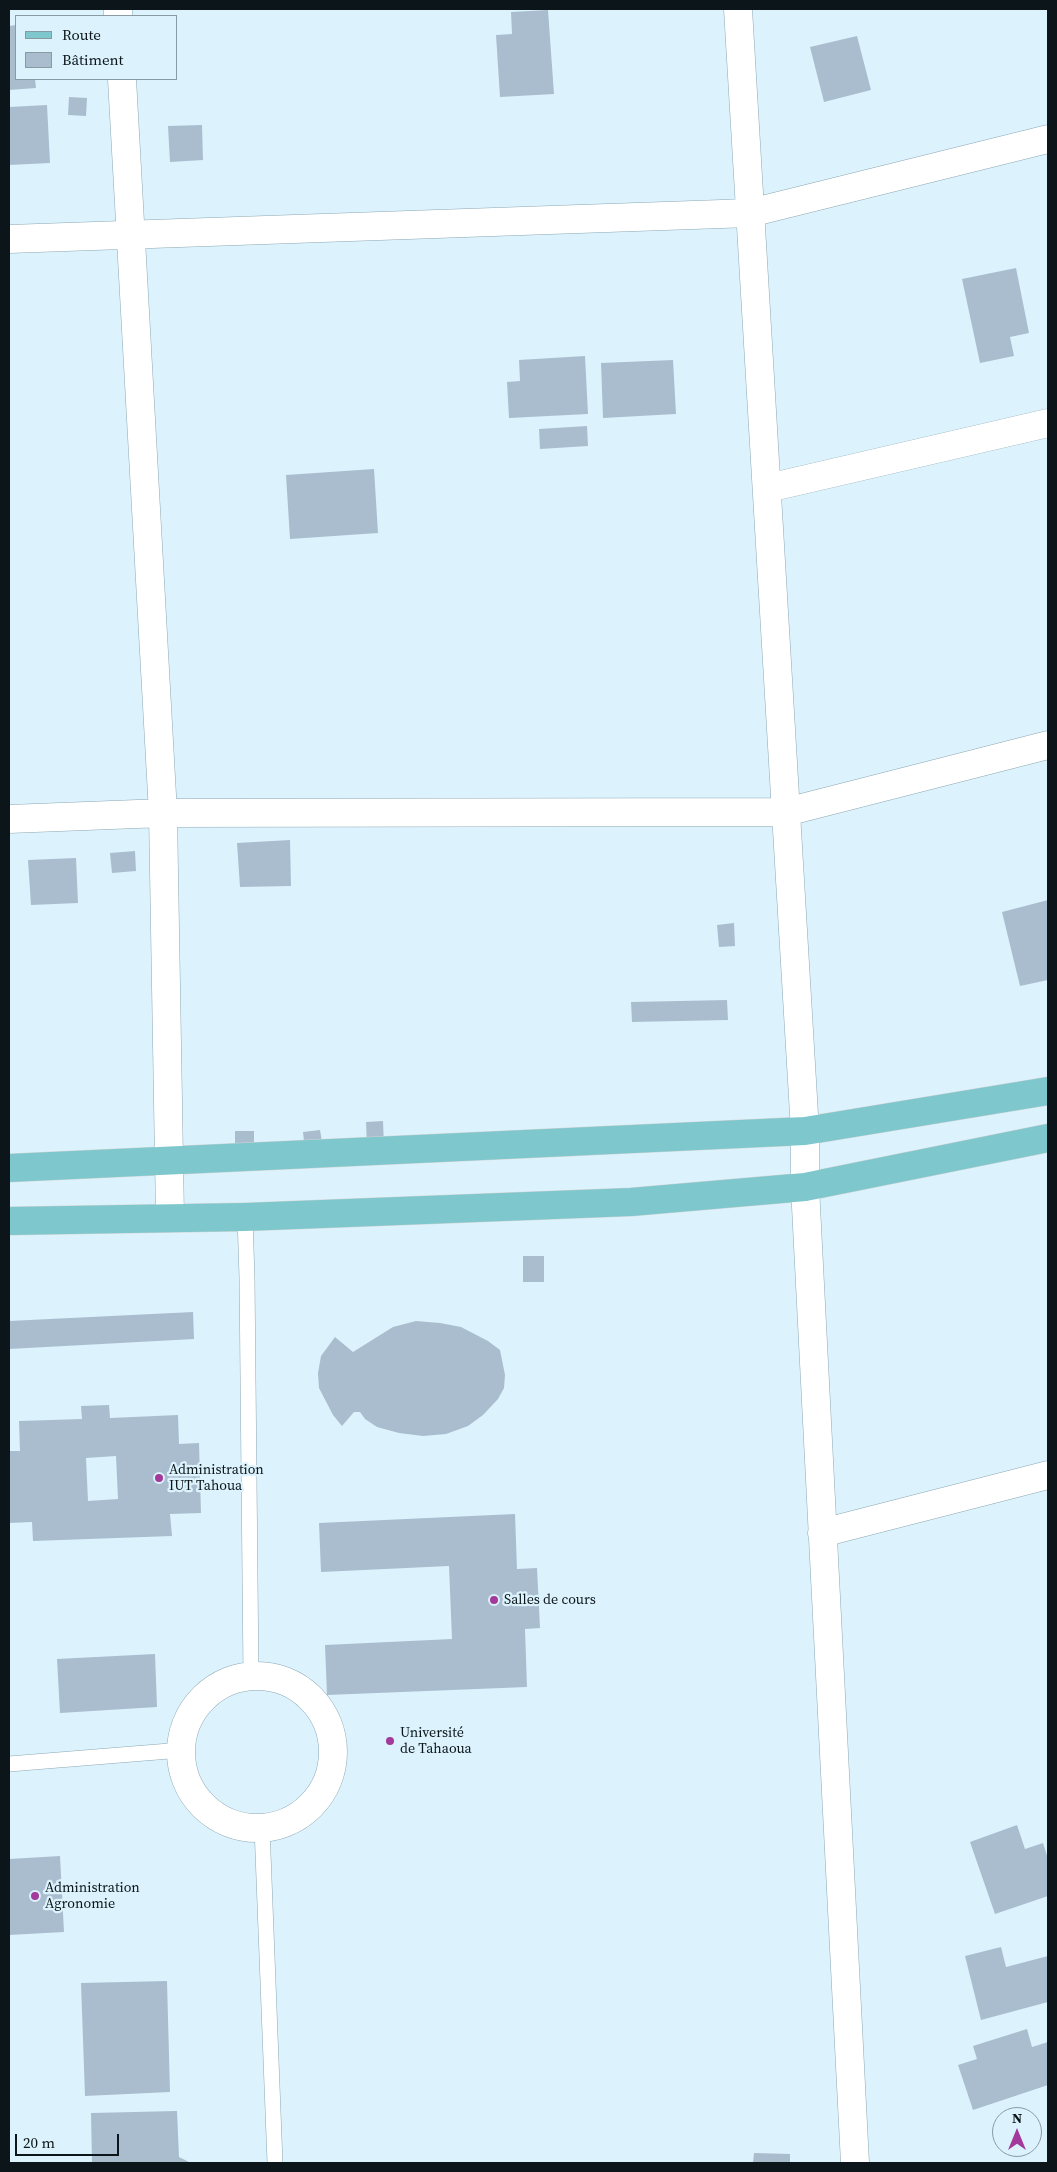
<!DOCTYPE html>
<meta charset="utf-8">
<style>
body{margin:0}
#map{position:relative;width:1057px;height:2172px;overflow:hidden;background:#dcf3fd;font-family:"Source Serif 4",serif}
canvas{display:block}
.frame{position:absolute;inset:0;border:10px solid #0c161a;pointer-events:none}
.legend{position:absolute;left:15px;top:15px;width:162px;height:65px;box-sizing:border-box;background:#dcf3fd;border:1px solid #899ba2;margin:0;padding:6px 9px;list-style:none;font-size:15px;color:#0c161a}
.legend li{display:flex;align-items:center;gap:10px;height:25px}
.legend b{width:25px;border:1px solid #899ba2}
.north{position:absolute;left:992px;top:2107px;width:50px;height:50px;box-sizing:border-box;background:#dcf3fd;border:1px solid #899ba2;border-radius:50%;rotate:0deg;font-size:14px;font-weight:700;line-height:20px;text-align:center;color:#0c161a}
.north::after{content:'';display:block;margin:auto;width:18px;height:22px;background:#a2399b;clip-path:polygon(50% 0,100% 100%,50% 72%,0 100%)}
.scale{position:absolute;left:15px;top:2134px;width:104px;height:22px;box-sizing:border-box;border:2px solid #0c161a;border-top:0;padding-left:6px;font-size:15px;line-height:18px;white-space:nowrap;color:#0c161a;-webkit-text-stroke:4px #dcf3fd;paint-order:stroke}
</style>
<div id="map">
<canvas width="1057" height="2172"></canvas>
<div class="frame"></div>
<ul class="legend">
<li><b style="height:6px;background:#7ec7cd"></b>Route</li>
<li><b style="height:14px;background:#a9bdcf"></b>Bâtiment</li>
</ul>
<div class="north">N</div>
<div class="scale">20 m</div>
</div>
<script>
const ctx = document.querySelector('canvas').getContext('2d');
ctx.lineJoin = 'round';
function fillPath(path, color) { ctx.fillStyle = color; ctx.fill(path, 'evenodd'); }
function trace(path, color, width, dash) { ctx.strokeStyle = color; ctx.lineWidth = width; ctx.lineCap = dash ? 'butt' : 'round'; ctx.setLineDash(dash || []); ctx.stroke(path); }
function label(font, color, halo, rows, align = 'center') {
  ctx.font = font + ' "Source Serif 4",serif'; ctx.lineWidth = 4.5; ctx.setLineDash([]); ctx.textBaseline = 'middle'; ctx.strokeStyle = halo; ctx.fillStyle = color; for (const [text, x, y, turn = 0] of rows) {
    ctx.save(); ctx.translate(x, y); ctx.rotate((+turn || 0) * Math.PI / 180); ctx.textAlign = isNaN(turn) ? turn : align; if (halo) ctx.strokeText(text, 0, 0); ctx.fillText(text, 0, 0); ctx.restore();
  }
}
fillPath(new Path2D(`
 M548 10 554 94 500 97 496 35 512 34 511 12Z
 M16 25V79H35L36 88 9 90V26Z
 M857 36 871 90 824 102 810 47Z
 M69 97 87 98 86 116 68 115Z
 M47 105 50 163 9 165V107Z
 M202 125 203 160 170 162 168 126Z
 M1016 268 1029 333 1010 337 1014 356 980 363 962 279Z
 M585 356 588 414 509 418 507 382 520 381 519 360Z
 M673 360 676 414 603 418 601 363Z
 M587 426 588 446 540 449 539 429Z
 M374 469 378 533 290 539 286 475Z
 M290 840 291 886 240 887 237 843Z
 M135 851 136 871 112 873 110 853Z
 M76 858 78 903 31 905 28 860Z
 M1048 900V980L1020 986 1002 912Z
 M734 923 735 946 719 947 717 925Z
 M727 1000 728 1020 632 1022 631 1002Z
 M383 1121 384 1147 367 1148 366 1122Z
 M320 1130 323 1148 305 1151 303 1132Z
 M235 1131H254V1148H235Z
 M523 1256H544V1282H523Z
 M193 1312 194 1339 9 1349V1321Z
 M416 1321 440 1323 461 1327 488 1341 500 1350 505 1375 504 1388 498 1399 483 1415 468 1426 446 1434 423 1436 399 1433 377 1427 365 1419 360 1412H354L342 1426 333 1415 319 1388 318 1373 321 1356 335 1337 353 1352 393 1327Z
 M109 1405 110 1418 178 1415 179 1444 199 1443 201 1513 170 1514 172 1536 33 1541 32 1522 9 1523V1451H20L19 1421 82 1419 81 1406ZM116 1456 118 1499 88 1501 86 1458Z
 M515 1514 517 1569 537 1568 540 1628 525 1629 527 1687 327 1695 325 1645 452 1639 449 1566 321 1572 319 1523Z
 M155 1654 157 1707 60 1713 57 1659Z
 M1017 1825 1025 1849 1043 1843 1048 1859V1896L995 1914 970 1842Z
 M60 1856 64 1932 9 1935V1859Z
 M1001 1947 1006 1967 1048 1956V2002L981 2020 965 1956Z
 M167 1981 170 2092 85 2096 81 1983Z
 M1027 2029 1032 2047 1048 2042V2085L973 2110 958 2065 977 2059 973 2046Z
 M177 2111 179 2157 191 2163H92L91 2113Z
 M754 2153 790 2154V2163H753Z`), '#a9bdcf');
const service = new Path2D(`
 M245 1217 247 1278 251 1676
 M9 1764 182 1750
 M262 1827 275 2163`);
const minor = new Path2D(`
 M118 9V16
 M738 9 805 1131V1187L855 2163
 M122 79 163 813 170 1217
 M9 239 750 213 1048 139
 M768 488 1048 423
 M9 819 163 813 786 812 1048 745
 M822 1533 1048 1475
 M181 1752a76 76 0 1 1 152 0a76 76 0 1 1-152 0Z`);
const primary = new Path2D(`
 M9 1168 805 1131 1048 1091
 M9 1221 245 1217 631 1202 805 1187 1048 1138`);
trace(service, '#8ca8b3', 16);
trace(minor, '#8ca8b3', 29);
trace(primary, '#d3d5d6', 29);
trace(service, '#fff', 15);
trace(minor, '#fff', 28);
trace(primary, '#7ec7cd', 28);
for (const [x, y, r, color] of [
 [159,1478,5,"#a2399b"],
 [494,1600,5,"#a2399b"],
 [390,1741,5,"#a2399b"],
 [35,1896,5,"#a2399b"]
]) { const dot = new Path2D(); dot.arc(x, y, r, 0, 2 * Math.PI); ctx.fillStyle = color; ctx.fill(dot); trace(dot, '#dcf3fd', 2); }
label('14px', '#0c161a', '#dcf3fd', [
 ["Administration",169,1470],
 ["IUT Tahoua",169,1486],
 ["Salles de cours",504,1600],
 ["Université",400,1733],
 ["de Tahaoua",400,1749],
 ["Administration",45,1888],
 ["Agronomie",45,1904]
], 'left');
</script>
